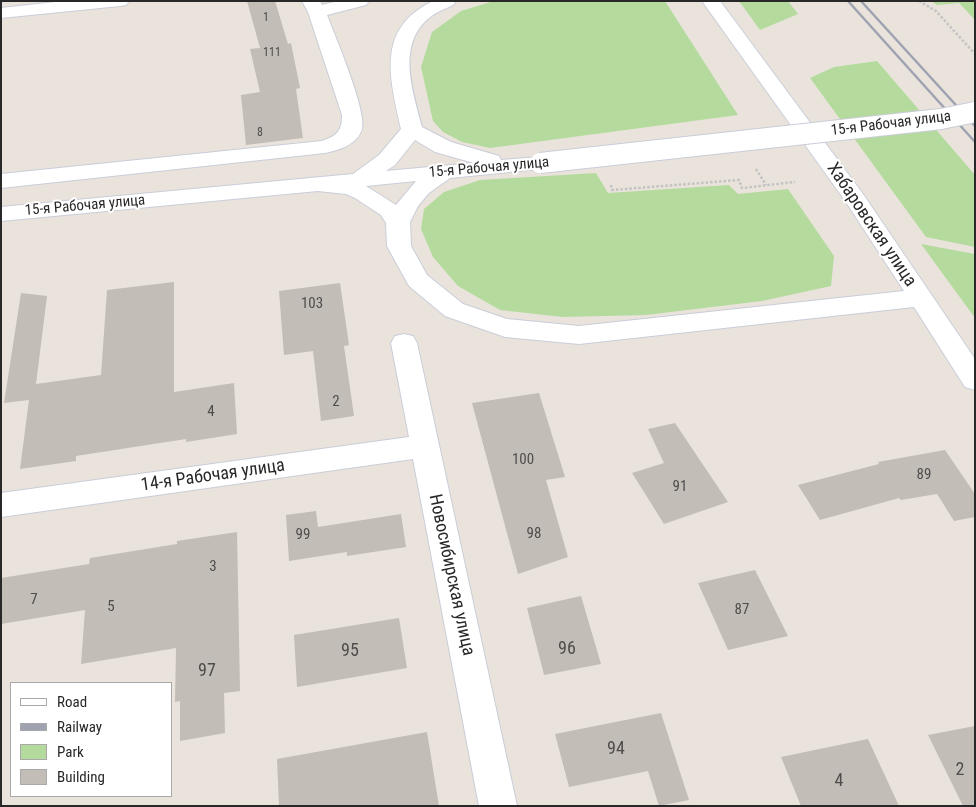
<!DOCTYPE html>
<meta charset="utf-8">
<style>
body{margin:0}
#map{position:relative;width:976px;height:807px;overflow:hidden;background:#e9e3dc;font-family:"Roboto Condensed",sans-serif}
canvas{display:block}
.frame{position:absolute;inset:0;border:2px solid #282828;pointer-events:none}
.legend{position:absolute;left:10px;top:682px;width:162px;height:115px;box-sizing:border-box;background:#fff;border:1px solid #a9a9a9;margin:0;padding:6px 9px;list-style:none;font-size:15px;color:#282828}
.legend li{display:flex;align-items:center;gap:10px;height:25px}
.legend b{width:25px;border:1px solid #a9a9a9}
</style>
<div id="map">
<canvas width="976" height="807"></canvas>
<div class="frame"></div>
<ul class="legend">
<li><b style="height:6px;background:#fff"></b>Road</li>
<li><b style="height:6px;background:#9fa2b1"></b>Railway</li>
<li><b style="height:14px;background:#b4db9d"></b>Park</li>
<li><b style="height:14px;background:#c2bdb7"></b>Building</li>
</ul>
</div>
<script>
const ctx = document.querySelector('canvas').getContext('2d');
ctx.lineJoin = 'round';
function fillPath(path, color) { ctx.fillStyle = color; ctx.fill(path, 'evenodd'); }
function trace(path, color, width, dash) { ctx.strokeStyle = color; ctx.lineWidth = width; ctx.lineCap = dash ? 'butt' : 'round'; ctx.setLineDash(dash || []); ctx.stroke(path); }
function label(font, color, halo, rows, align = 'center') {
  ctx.font = font + ' "Roboto Condensed",sans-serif'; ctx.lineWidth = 4; ctx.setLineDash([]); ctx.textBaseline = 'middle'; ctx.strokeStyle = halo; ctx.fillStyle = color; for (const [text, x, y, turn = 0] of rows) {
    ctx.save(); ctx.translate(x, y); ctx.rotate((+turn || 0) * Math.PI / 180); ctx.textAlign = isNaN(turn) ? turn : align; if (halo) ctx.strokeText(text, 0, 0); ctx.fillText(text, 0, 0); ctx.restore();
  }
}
fillPath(new Path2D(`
 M494 1H665L738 115 490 148 462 142 443 132 433 121 421 67 432 32 461 11Z
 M739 1H788L798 14 760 30Z
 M931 1H975V20L959 3 937 5Z
 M877 61 975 175V247L926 237 810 78 834 67Z
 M596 173 608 193 729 185 738 194 788 189 834 256 831 286 762 301 646 315 563 317 500 310 458 286 433 257 421 229 424 209 444 192 480 180Z
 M921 244 975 254V318Z`), '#b4db9d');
fillPath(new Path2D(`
 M247 1H275L288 44 291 43 300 88 296 89 303 138 246 145 241 95 260 92 250 49 260 48Z
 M174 282V392L234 383 237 434 186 442V439L76 456V461L20 469 29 400 4 403 21 293 47 296 36 384 101 375 107 290Z
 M340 283 349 345 344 346 354 416 321 421 313 351 284 355 279 291Z
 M539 393 565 477 546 480 568 557 518 574 472 403Z
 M675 423 728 502 664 524 632 473 664 463 648 429Z
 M945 450 975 494V517L954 521 937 494 901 500 899 498 820 520 798 485 879 464 878 462Z
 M316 511 318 527 401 514 406 547 347 556V552L289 561 286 515Z
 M237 532 240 691 224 693 225 733 180 741V701L175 702 176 648 81 664 85 610 1 624V578L89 564 90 558 177 544V541Z
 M755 570 788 636 728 650 698 583Z
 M581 596 601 664 544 675 527 608Z
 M399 618 407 668 297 687 294 635Z
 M661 713 689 800 659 806 648 771 569 787 555 734Z
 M975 726V806H963L928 735Z
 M427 732 439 806H279L277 759Z
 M868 739 899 806H801L781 757Z`), '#c2bdb7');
const street = new Path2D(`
 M64 1H129L126 5 120 6 1 18V8Z
 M302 1H320L322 5 338 1H369L366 5 327 15C335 36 367 111 362 129 357 145 339 150 325 153L1 188V174L322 141C337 136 342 131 342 115L308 12Z
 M404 334 413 336 417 343 517 806H479L413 459 1 517V493L409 437 391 343 395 336Z`);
const secondary = new Path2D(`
 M433 1H456L453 5C445 9 436 12 429 18 396 45 413 92 422 127L451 142 499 156 501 160 540 157 548 158 551 163 548 168 540 169 450 178 429 193 418 206 410 222 411 246 427 275 463 304 507 319 579 326 904 291 846 202 702 1H720L863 194 975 359V390L965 387 914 307 579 344 505 337 445 316 409 286 387 246 386 223 381 215 355 198 346 194 318 191 1 221V207L353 174 379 155 401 129C390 78 375 29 433 1ZM415 140 435 152 474 163 386 171 395 165ZM416 181 396 205 366 186Z`);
trace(street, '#cacdd9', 2);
trace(secondary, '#cacdd9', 2);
trace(new Path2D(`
 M919 1 936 11 975 54
 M756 169 766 185
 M611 185 612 190 739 180 742 188 795 182`), '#c3c3c3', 2.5, [2.5, 2]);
fillPath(street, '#fff');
fillPath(secondary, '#fff');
trace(new Path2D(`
 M848 1 975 142
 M861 1 975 126`), '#9fa2b1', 2.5);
const secondaryBridge = new Path2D(`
 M540 163 941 119 975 112`);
trace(secondaryBridge, '#cacdd9', 22, []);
trace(secondaryBridge, '#fff', 20);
label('12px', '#4e4d4c', null, [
 ["1",266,18],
 ["111",272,53],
 ["8",260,133]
]);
label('15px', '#282828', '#fff', [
 ["15-я Рабочая улица",891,124,-7],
 ["15-я Рабочая улица",489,168,-5],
 ["15-я Рабочая улица",85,206,-5]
]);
label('15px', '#4e4d4c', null, [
 ["103",312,304],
 ["2",336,402],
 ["4",211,412],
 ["100",523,460],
 ["89",924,475],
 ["91",680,487],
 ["98",534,534],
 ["99",303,535],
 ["3",213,567],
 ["7",34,600],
 ["5",111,607],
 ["87",742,610]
]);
label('18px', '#282828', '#fff', [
 ["Хабаровская улица",871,225,56],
 ["14-я Рабочая улица",213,476,-8],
 ["Новосибирская улица",451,575,78]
]);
label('18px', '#4e4d4c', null, [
 ["96",567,649],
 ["95",350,651],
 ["97",207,671],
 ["94",616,749],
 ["2",960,770],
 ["4",839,781]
]);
</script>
